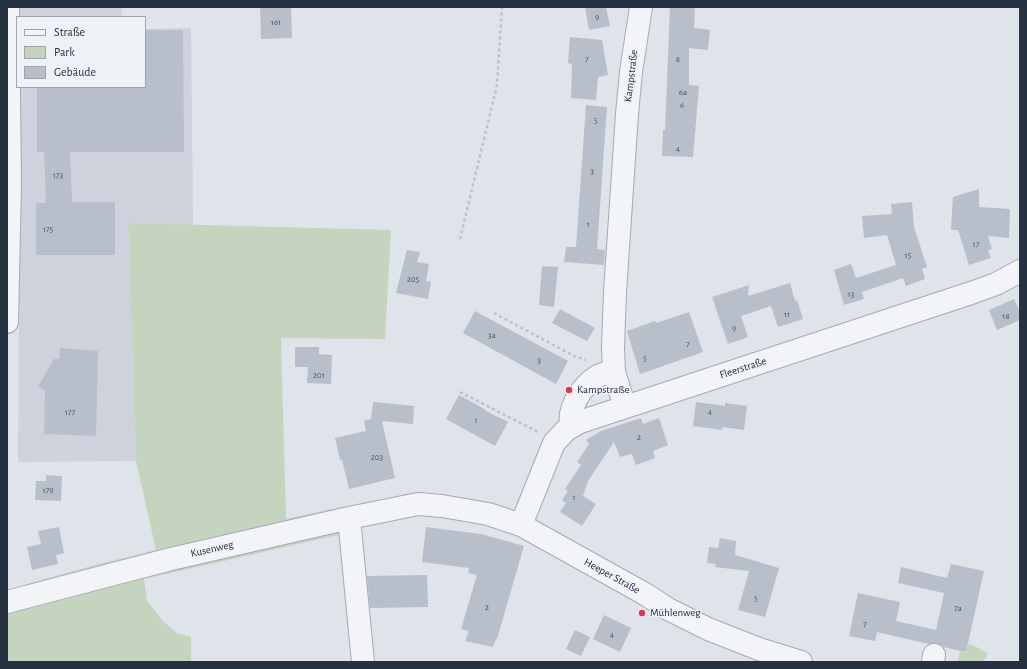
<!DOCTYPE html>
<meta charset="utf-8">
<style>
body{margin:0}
#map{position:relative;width:1027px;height:669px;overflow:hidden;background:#dfe3ea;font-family:"Alegreya Sans",sans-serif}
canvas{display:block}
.frame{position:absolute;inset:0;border:8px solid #263142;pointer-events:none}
.legend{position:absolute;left:16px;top:16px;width:130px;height:72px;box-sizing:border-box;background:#eef2f7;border:1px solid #9ea5af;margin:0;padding:5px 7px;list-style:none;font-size:12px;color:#263142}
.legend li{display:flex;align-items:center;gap:8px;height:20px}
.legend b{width:20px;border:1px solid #9ea5af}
</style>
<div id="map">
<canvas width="1027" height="669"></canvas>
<div class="frame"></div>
<ul class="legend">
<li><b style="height:5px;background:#f2f4f7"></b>Straße</li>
<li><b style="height:11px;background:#c5d4bf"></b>Park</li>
<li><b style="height:11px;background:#b8bfca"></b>Gebäude</li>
</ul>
</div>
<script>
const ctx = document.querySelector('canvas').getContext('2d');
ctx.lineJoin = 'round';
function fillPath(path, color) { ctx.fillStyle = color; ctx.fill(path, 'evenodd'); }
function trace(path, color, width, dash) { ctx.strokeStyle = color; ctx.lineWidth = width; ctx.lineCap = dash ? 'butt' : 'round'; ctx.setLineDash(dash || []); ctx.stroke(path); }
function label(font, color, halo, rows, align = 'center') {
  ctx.font = font + ' "Alegreya Sans",sans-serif'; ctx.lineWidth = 3; ctx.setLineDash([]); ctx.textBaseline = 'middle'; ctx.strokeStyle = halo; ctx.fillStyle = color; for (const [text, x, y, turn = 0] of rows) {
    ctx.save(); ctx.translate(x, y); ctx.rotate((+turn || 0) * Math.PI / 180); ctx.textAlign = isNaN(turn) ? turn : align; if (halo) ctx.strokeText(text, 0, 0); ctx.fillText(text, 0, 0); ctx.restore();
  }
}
fillPath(new Path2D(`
 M20 7H121L122 17H20Z
 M191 28 193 225 128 223 136 461 18 462 20 87H145V29Z`), '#cdd2dc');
fillPath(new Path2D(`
 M128 223 391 230 385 339 281 338 286 519 332 509 331 513 31 589 23 585 99 564 156 550 136 461Z
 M341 530 343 534 144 579 147 601 163 621 177 633 191 637V662H7V611L28 604Z
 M968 644 975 646 988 654 983 662H958L960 651 966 653Z`), '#c5d4bf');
fillPath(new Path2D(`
 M260 7H291L292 38 261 39Z
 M585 7H606L610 26 589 30Z
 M670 7H695L694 28 710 30 708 50 689 48V85L699 86 693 157 662 156 663 130H665Z
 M145 30H183L184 152H70L72 202H115V255H36V203H46L44 152H37V87H145Z
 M570 37 602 40 608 75 598 77 596 100 571 98 572 64 568 63Z
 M586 105 607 107 597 249 605 250 604 265 564 262 566 247H576Z
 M979 189V207L1010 209 1009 238 988 236 992 249 988 250 991 258 969 265 958 230H951L953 197Z
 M912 202 914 227 927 267 922 269 925 279 906 286 903 278 862 292 864 299 844 305 834 270 851 264 856 278 896 265 887 235 864 238 862 216 892 214 891 204Z
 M407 250 420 252 417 262 429 264 426 281 431 282 428 299 396 293Z
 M542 266 558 267 554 307 539 305Z
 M790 283 795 301 797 300 803 319 778 327 771 306 741 316 748 337 728 344 712 297 749 285 748 296Z
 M1014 299 1020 312V320L997 330 989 310Z
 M560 309 595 328 587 341 552 323Z
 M475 311 568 361 556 384 463 333Z
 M689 312 703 352 640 374 627 331 655 321 656 323Z
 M295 347H319V354L332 355 331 384 307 383 308 367H295Z
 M60 348 98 351 96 436 44 434 45 390 38 387 54 359H59Z
 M459 395 486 410V411L508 422 495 446 446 419Z
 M373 402 414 406 413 424 382 421 395 478 349 489 342 460H340L335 438 366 431 364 421 371 419Z
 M696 402 725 406V403L747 406 744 430 723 427 722 430 693 426Z
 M641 418 643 424 659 418 668 445 653 451 655 458 636 465 632 454 620 457 614 442 588 481 583 496 596 504 582 526 560 512 566 503 562 500 568 491 565 489 581 465 577 462 589 444 586 440 601 431Z
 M46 475 62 476 61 501 35 500 36 481H46Z
 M59 527 64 553 56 555 58 564 32 570 27 547 41 544 38 531Z
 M426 527 481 534 524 546 497 639H496L493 647 465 641 469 631 461 629 477 575 468 573 469 568 422 562Z
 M720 538 736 541 735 555 779 568 765 617 738 610 749 571 715 567 716 564 707 563 709 547 718 548Z
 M951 564 984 571 966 652 943 647 936 643 929 644 877 632 875 641 849 636 858 593 900 602 896 621 936 630 944 593 898 583 901 567 947 578Z
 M427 575 428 607 370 608 367 576Z
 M604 615 631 628 620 652 593 639Z
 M575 630 590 637 581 656 566 649Z`), '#b8bfca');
const minor = new Path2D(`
 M7 322 10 184 8 7
 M625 407 614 372 613 348 615 292 627 114 631 72 641 7
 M571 427C571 423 570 418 571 414 575 394 593 372 614 372
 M349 518 363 662
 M521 525 554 443 566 430 580 422 971 293 996 284 1020 271
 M7 602 171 559 349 518 418 504 442 506 488 514 521 525 645 594 668 609 708 629 759 649 801 662
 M933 662 934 655`);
trace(minor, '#a4aab4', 24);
trace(new Path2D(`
 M460 239 497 85 502 7
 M494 313 574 356 586 360
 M460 392 538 432`), '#bdc1c8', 2.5, [3, 3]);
trace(minor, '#f2f4f7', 22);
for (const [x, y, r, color] of [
 [569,390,4,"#da3853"],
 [642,613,4,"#da3853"]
]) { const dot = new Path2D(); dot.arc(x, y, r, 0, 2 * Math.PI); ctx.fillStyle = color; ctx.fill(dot); trace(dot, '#eef2f7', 1.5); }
label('9px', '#4a5464', null, [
 ["9",597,17],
 ["161",276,22],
 ["7",587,59],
 ["8",678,59],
 ["6a",683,92],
 ["6",682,105],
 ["5",596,120],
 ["4",678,148],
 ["3",592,171],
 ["173",58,175],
 ["1",588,224],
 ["175",48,229],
 ["17",976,244],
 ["15",908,255],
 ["205",413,279],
 ["13",851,294],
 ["11",787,314],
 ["18",1006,316],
 ["9",734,328],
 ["3a",492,335],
 ["7",688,344],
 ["5",645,358],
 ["3",539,360],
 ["201",319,375],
 ["4",710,411],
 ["177",70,412],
 ["1",476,420],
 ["2",639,437],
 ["203",377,457],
 ["179",48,490],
 ["1",574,497],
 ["5",756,598],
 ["2",487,607],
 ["7a",958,608],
 ["7",865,624],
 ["4",612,634]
]);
label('11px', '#263142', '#eef2f7', [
 ["Kampstraße",631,76,-83],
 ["Fleerstraße",743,368,-18],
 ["Kusenweg",212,549,-13],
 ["Heeper Straße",612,576,29]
]);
label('11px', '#263142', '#eef2f7', [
 ["Kampstraße",577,390],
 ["Mühlenweg",650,613]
], 'left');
</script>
